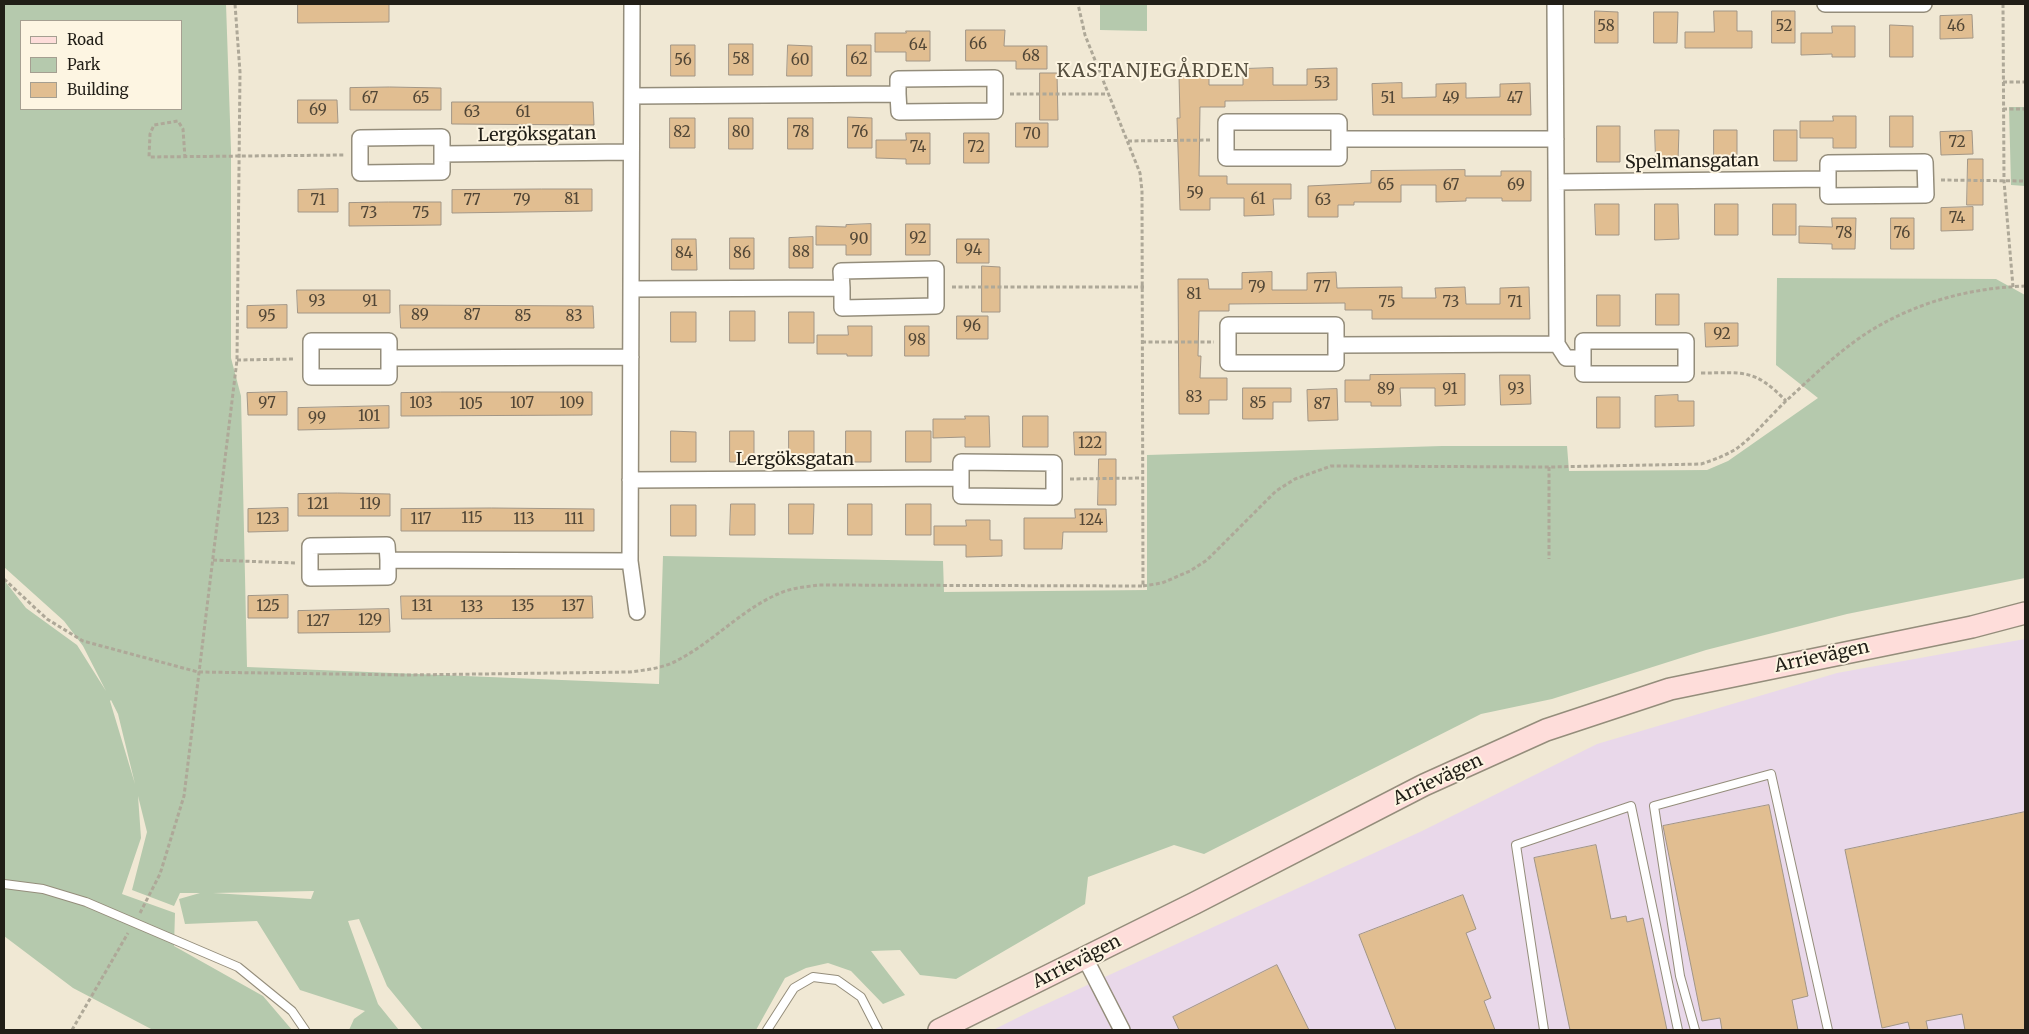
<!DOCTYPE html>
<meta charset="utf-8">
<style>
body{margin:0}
#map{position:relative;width:2029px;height:1034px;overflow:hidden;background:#f0e8d4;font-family:Merriweather,serif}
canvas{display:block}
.frame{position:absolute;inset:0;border:5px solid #211e17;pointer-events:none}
.legend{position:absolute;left:20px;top:20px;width:162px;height:90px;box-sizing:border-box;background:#fdf5e2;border:1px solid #a59f91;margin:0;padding:6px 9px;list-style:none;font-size:15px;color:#211e17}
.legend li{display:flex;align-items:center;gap:10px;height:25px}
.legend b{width:25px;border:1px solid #a59f91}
</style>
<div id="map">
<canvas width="2029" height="1034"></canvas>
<div class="frame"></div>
<ul class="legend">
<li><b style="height:6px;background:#feddda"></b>Road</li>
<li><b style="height:14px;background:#b5c9ad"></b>Park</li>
<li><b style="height:14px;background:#e1be91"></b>Building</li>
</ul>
</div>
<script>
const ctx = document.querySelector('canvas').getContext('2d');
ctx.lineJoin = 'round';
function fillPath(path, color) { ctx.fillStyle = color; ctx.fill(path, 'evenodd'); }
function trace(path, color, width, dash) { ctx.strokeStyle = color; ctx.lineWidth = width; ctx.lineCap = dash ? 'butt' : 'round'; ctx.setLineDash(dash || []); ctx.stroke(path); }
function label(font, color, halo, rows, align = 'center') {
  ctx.font = font + ' Merriweather,serif'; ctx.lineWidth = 4; ctx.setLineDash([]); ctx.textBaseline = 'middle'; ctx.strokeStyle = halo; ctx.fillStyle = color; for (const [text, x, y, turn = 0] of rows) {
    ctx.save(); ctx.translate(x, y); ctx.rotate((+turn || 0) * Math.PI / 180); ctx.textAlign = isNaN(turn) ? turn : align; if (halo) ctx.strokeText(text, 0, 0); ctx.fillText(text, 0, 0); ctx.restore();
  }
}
fillPath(new Path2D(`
 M2025 639V1030H993L1031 1011 1422 831 1597 744 1837 673Z`), '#e9d8ea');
fillPath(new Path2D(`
 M4 4H226L231 150V358L241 396 247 667 659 684 663 556 943 561 944 592 1147 590V455L1442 446H1567L1569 471 1707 470 1728 461 1818 398 1776 365 1777 278 1996 279 2025 295V578L1847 614 1706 650 1552 699 1481 714 1204 854 1174 845 1088 877 1085 904 956 979 920 975 900 950 871 951 905 995 883 1004 851 971 828 963 806 968 785 978 756 1030H423L387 986 359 919 348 921 378 1004 399 1030H349L354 1019 365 1011 300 990 257 921 185 924 179 899 200 893H180L174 906 132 890 147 832 138 796 141 838 122 894 175 913 174 946 263 996 292 1030H153L73 988 4 936V580L26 608 77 645 106 691 83 646 64 621 4 567ZM21 21H181V109H21ZM111 700 118 714 135 784 110 701ZM314 891 311 899 213 893Z
 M1100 4H1147V31L1100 30Z
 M2009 107H2025V186L2011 185Z`), '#b5c9ad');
const building = new Path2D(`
 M298 4H389V22L298 23Z
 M1595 11 1618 12V43H1595Z
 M1714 11H1737V31H1752V48H1685V32H1714Z
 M1772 11H1795V43H1772Z
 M1654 12H1678L1677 43H1654Z
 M1972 15 1973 38 1940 39V16Z
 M1890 25 1913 26V57H1890Z
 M1832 26H1855V57H1832V54L1801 55V33H1832Z
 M966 30H1005L1004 46H1047V69H1016V61H966Z
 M906 31H930V61H906V52H875V33H906Z
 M729 44H753V75H729Z
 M671 45H695V76H671Z
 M788 45 812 46V76H787Z
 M847 45H871V76H847Z
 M1273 68V85H1307V69L1337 68V100L1225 101V107H1200L1199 176H1227V184H1291V199H1273L1274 215 1244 216V198H1210V210H1180L1177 118H1180L1179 76 1209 75V85H1243V69Z
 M1040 73H1057L1058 120H1040Z
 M1402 83V98L1436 97V84L1466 83V98L1500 97V84L1530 83 1531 115H1373L1372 84Z
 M390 87 441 88V110H350V88Z
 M298 100H337L338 123H298Z
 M452 102H593L594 125 452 124Z
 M1833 116H1856V148H1833V138H1800V121H1833Z
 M1890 116H1913V147H1890Z
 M848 117 872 118V148H848Z
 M670 118H695V148H670Z
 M729 118H753V149H729Z
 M788 118H813V149H788Z
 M1016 123H1048V147H1016Z
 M1597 126H1620V162H1597Z
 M1655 130H1679L1678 161H1656Z
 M1714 130H1737V162H1714Z
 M1774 130H1797V161H1774Z
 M1972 131 1973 154 1941 155 1940 132Z
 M906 133H930V164H906V159L876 158V140H906Z
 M964 133H989V163H964Z
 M1968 159H1983V205H1967Z
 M1465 170V176H1501V171H1531V201H1502V198H1466V201L1436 202V185H1401V202H1354V205H1338V217H1308V186L1371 183V171Z
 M338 189V212H298V190Z
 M542 189H592V211L452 213V190Z
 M389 202H441V225L349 226V203Z
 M1595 204H1619V235H1596Z
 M1655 204H1678L1679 239 1655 240Z
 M1715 204H1738V235H1715Z
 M1773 204H1796V235H1773Z
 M1973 207V230L1941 231V208Z
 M1832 218H1856L1855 249H1832V244L1799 243V226L1832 227Z
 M1891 218H1914V249H1891Z
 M871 224V255H846V245H816V226L846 227V225Z
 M906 224H930V255H906Z
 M813 237V268H789V238Z
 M730 238H754V269H730Z
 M672 239H696L697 270H672Z
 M957 239H989V263H957Z
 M982 266 1000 267V312H982Z
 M1272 272V290H1307V273L1336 272 1337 288 1402 287V298H1436L1435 288 1465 287 1466 304H1500V288L1529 287 1530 319H1372V310H1345V303L1229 304V311H1199L1198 356H1201L1200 378H1227V400H1209V414H1179L1178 279H1208L1209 289H1242V273Z
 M297 290H390V313H298Z
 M1656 294H1679V325H1656Z
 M1597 295H1620V326H1597Z
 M287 305V328H247V306Z
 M400 305 593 306 594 328H401Z
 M730 311H755V341H730Z
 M671 312H696V342H671Z
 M789 312H814V343H789Z
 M957 316H988V339H957Z
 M1705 323H1738V346L1706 347Z
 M848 326H872V356H847V354H817V335H848Z
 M905 326H929V356H905Z
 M1465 374V405L1435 406V388H1400L1401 406H1371V402H1345V380H1370V375Z
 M1500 375H1530L1531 404 1501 405Z
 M1243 388H1291V402H1273V419H1243Z
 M1337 389 1338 420 1308 421 1307 390Z
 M287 392V415H248L247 393Z
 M441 392H592V415L401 416V393Z
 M1678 395V401H1694V426L1655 427V396Z
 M1597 397H1620V428H1597Z
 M389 406V428L298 430V408Z
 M965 416H989L990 447H965V437L933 438V419H965Z
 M1023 416H1048V447H1023Z
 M671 431 696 432V462H671Z
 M730 431H754V462H730Z
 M789 431H814V462H789Z
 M846 431H871V462H846Z
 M906 431H931V462H906Z
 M1074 432H1106V455H1075Z
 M1099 459H1116V505H1098Z
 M338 493 390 494V516H298V494Z
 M731 504H755V535H730Z
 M789 504H814L813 534H789Z
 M848 504H872V535H848Z
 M906 504H931V535H906Z
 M671 505H696V536H671Z
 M288 508V531L248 532V509Z
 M492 508 594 509V531H401V509Z
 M1075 509H1106L1107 532H1063L1062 549H1024V518H1075Z
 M966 520H990V540H1002V556L966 557V545H934V526H966Z
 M288 595V618H248V596Z
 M401 596H592L593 618 402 619Z
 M389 609 390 632 298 633V611Z
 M1769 805 1808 996 1792 1000 1798 1030H1722L1720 1018 1702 1021 1663 826Z
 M2025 812V1030H1965L1962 1014 1926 1021 1928 1030H1910L1908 1022 1882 1028 1845 850Z
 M1596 845 1611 919 1626 916 1627 922 1643 918 1667 1030H1570L1534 858Z
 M1463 895 1476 929 1466 933 1491 998 1484 1001 1495 1030H1396L1359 935Z
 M1277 965 1309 1030H1179L1173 1017Z`);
fillPath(building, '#e1be91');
trace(building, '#a29686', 1);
const lane = new Path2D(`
 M4 884 43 889 86 902 238 967 292 1011 305 1030
 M767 1030 794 988 813 977 837 980 861 997 878 1030
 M1544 1030 1516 845 1631 806 1678 1030
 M1695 1030 1680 976 1654 806 1771 774 1828 1030`);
const street = new Path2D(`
 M632 4 630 561 637 612
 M1555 4 1557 344 1566 358H1583V374H1686V341H1583V358
 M1825 4H1924
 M632 96 898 94 899 112 995 111V78L898 79V94
 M1339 139V158H1226V122H1339V139H1556
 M442 154V172L360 173V138L442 137V154L631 152
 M1556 182 1828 179V196L1926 195 1925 162 1828 163V179
 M631 289 842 288V308L936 306V269L841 271 842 288
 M1336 345V363H1228V325H1336V345L1557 344
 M389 358V377H311V341H389V358L631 357
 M630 480 961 478V496L1054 497V463L961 462V478
 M388 560V577L310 578V546L387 545 388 560 630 561
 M1085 958 1122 1030`);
const secondary = new Path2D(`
 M939 1030 1195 903 1424 785 1546 730 1670 689 1972 627 2025 613`);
trace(lane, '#948d7b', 10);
trace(street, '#948d7b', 18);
trace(secondary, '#948d7b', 24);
trace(new Path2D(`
 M2003 4 2004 181 2013 287
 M2003 82H2025
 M1010 94H1109
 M2003 109H2025
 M1128 141 1210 140
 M185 158 183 129 178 121 154 125 150 134 149 157 344 155
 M1941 180 2025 181
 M952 287H1144
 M1142 342H1214
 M237 360 295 359
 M1701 373C1744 373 1754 368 1786 401
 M1549 467V559
 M1070 479 1142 478
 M213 560 295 563
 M4 579 47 619 83 641 198 672 406 675 630 672C646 670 664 668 678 660 713 642 741 610 778 594 790 588 805 587 819 585L1143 586 1142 191 1140 173 1085 35 1078 4
 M1143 586 1162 583 1190 571 1207 560 1276 491 1295 479 1331 466 1549 467 1701 464C1713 460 1725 456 1736 449 1753 437 1770 416 1786 401 1812 377 1840 350 1870 331 1917 302 1970 288 2025 286
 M140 913 160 874 184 796 237 360 240 72 235 4
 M72 1030 128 933`), '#aea898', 3, [4, 2.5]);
trace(lane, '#fff', 8);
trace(street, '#fff', 15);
trace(secondary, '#feddda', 21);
label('15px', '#514636', null, [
 ["58",1606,27],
 ["52",1784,27],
 ["46",1956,27],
 ["66",978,45],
 ["64",918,46],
 ["68",1031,57],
 ["58",741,60],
 ["62",859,60],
 ["56",683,61],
 ["60",800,61],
 ["53",1322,84],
 ["67",370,99],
 ["65",421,99],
 ["51",1388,99],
 ["49",1451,99],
 ["47",1515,99],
 ["69",318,111],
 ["63",472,113],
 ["61",523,113],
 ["82",682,133],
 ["80",741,133],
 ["78",801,133],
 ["76",860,133],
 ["70",1032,135],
 ["72",1957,143],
 ["74",918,148],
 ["72",976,148],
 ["65",1386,186],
 ["67",1451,186],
 ["69",1516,186],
 ["59",1195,194],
 ["81",572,200],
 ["61",1258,200],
 ["71",318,201],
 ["77",472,201],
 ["79",522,201],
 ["63",1323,201],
 ["73",369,214],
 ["75",421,214],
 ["74",1957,219],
 ["78",1844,234],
 ["76",1902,234],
 ["92",918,239],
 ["90",859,240],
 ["94",973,251],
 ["88",801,253],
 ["84",684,254],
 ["86",742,254],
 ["79",1257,288],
 ["77",1322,288],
 ["81",1194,295],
 ["93",317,302],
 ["91",370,302],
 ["75",1387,303],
 ["73",1451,303],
 ["71",1515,303],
 ["89",420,316],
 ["87",472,316],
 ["95",267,317],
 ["85",523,317],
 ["83",574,317],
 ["96",972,327],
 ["92",1722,335],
 ["98",917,341],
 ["89",1386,390],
 ["91",1450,390],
 ["93",1516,390],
 ["83",1194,398],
 ["97",267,404],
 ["103",421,404],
 ["107",522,404],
 ["109",572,404],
 ["85",1258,404],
 ["105",471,405],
 ["87",1322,405],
 ["101",369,417],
 ["99",317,419],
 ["122",1090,444],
 ["121",318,505],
 ["119",370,505],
 ["115",472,519],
 ["123",268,520],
 ["117",421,520],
 ["113",524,520],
 ["111",574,520],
 ["124",1091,521],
 ["125",268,607],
 ["131",422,607],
 ["135",523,607],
 ["137",573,607],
 ["133",472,608],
 ["129",370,621],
 ["127",318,622]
]);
label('18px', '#211e17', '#fdf5e2', [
 ["Lergöksgatan",537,135,-1],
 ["Spelmansgatan",1692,162,-1],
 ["Lergöksgatan",795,460],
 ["Arrievägen",1822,657,-12],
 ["Arrievägen",1438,780,-25],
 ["Arrievägen",1077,962,-27]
]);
ctx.letterSpacing = '1px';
label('19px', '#575040', '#fdf5e2', [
 ["KASTANJEGÅRDEN",1153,72]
]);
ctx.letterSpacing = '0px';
</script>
